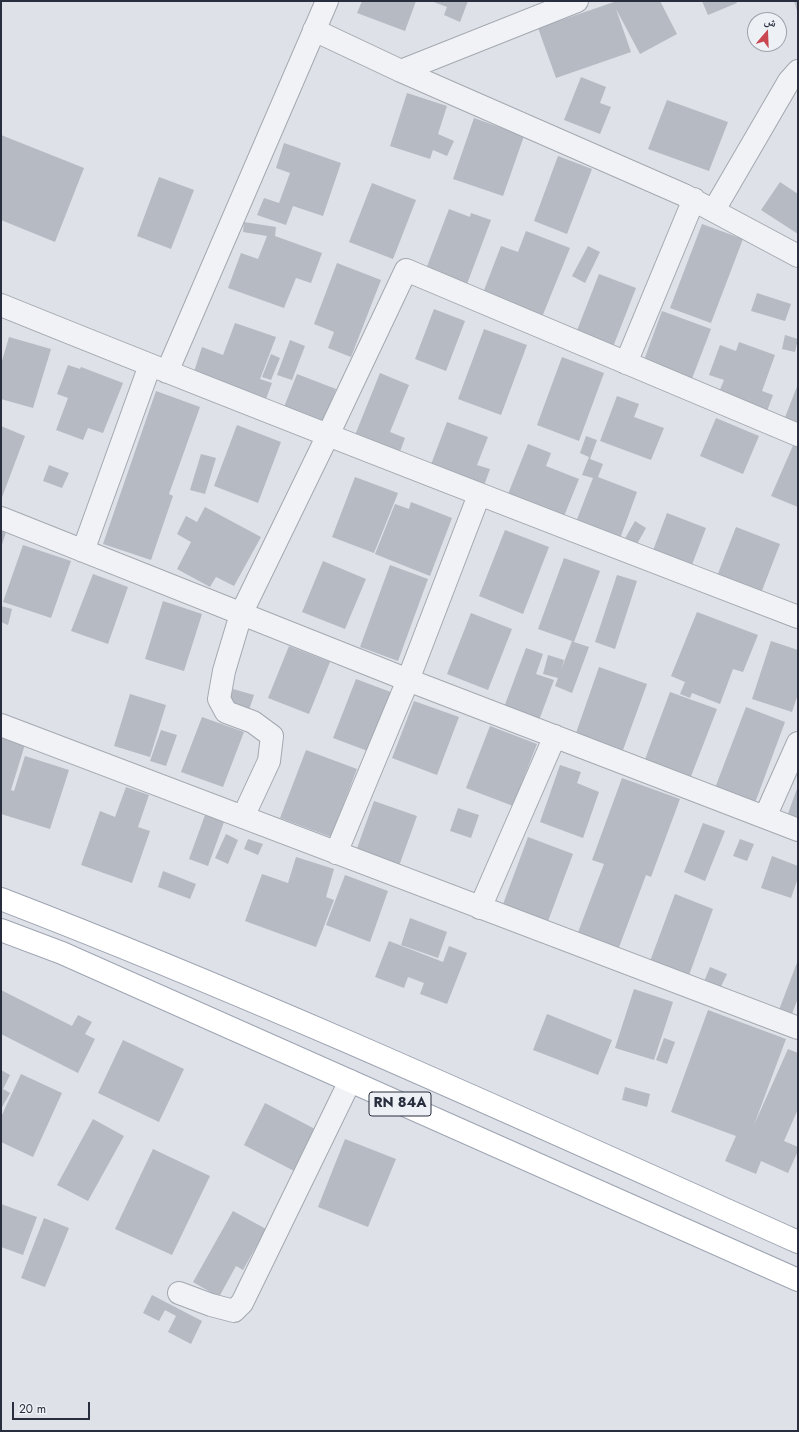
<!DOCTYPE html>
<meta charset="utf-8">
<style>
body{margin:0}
#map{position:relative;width:799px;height:1432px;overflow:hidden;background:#dee1e7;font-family:Jost,"Noto Naskh Arabic",sans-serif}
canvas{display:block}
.frame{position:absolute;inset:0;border:2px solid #282e3d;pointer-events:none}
.north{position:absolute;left:747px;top:12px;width:40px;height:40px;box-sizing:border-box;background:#edf0f5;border:1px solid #9ea2ab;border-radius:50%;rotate:19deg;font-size:11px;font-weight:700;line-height:16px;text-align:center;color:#282e3d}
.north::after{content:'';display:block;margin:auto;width:14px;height:18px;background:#c94651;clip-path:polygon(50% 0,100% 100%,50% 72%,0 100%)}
.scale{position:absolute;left:12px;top:1402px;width:78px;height:18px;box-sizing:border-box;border:2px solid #282e3d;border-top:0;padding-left:5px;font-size:12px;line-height:14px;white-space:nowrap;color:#282e3d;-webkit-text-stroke:3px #edf0f5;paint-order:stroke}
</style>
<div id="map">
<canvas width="799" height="1432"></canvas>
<div class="frame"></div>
<div class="north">ش</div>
<div class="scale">20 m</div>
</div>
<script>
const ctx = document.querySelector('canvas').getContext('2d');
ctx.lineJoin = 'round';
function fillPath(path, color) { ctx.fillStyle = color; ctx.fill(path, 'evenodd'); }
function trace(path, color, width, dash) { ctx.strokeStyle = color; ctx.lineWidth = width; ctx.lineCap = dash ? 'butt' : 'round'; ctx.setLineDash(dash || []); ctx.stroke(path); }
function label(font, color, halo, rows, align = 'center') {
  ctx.font = font + ' Jost,sans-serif'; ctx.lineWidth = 3; ctx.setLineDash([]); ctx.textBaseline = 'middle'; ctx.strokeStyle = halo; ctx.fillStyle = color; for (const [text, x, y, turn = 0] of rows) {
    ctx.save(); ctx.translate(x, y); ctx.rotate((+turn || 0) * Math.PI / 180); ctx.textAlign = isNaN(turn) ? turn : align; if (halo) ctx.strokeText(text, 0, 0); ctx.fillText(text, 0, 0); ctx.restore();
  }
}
fillPath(new Path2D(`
 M362 1H416L405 31 357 13Z
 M431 1H468L460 22 444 15 447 7Z
 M617 1H660L677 34 640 54 616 9 631 52 556 78 538 28Z
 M702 1H736L737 3 708 15Z
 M794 1H798V14Z
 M581 77 606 87 600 103 611 107 600 134 564 120Z
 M407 93 447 106 438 134 454 141 447 156 433 150 430 159 390 146Z
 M667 100 728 122 709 171 648 149Z
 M474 118 524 136 503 196 453 179Z
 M1 135 84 168 55 242 1 220Z
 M284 143 341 163 323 216 293 206 286 225 257 215 264 198 279 203 290 173 276 168Z
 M558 156 592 169 567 234 534 221Z
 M159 177 194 190 171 249 137 236Z
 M780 182 798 194V234L761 210Z
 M372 183 416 200 393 259 349 242Z
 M449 209 470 217 471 213 491 220 467 284 426 269Z
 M244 222 276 227 275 236 322 253 311 283 296 278 284 308 228 288 241 253 258 259 267 236 243 232Z
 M702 224 743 239 711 323 670 308Z
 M526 231 570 248 540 322 481 298 501 246 518 252Z
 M588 246 600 252 585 283 572 276Z
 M337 263 381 280 351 357 328 348 334 332 314 324Z
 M599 274 636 288 611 352 574 338Z
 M757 293 791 304 785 321 751 311Z
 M434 309 465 321 446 371 415 359Z
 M662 311 711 329 688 389 640 371Z
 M235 323 276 337 260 379 272 383 264 404 192 378 202 347 223 355Z
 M484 329 527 345 501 415 458 399Z
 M785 335 798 339 795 352 782 349Z
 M9 337 51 349 33 408 1 399V364Z
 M290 340 305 346 292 380 277 375Z
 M739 342 775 355 762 391 773 395 763 422 714 404 724 380 709 375 720 345 736 351Z
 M271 354 280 358 271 380 262 377Z
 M562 357 604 373 579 441 537 425Z
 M68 365 80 369 81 367 123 383 103 433 88 428 83 440 56 430 68 398 57 394Z
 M380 373 409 385 390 432 405 438 398 457 353 440Z
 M297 374 336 389 321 427 282 412Z
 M798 384V431L782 425Z
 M156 391 200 407 169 494 173 496 151 560 103 544Z
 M617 396 639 404 634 417 664 428 651 460 600 441Z
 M716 418 759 436 743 474 700 456Z
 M447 422 488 437 477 465 490 469 481 494 427 475Z
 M237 425 281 442 258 503 214 486Z
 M1 426 25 436 1 500Z
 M586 436 597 440 590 459 603 464 598 477 637 492 618 544 574 527 593 478 582 475 589 457 580 453Z
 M795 441 798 442V507L771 496Z
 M528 444 551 453 546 466 579 479 558 531 502 509Z
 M201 454 216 458 205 494 190 490Z
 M49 465 69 473 62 488 43 481Z
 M355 477 398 493 374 553 332 537Z
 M411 502 452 518 430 576 375 554 395 504 409 509Z
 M205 507 261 537 234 586 216 577 210 587 177 569 191 542 177 534 186 516 197 522Z
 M667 513 706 528 687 578 648 564Z
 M635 521 646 528 632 553 620 547Z
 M736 527 780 544 756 606 712 589Z
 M505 530 549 547 523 614 479 596Z
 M1 531 6 532 1 548Z
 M23 545 71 561 51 618 3 602Z
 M564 558 600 571 574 642 589 647 572 693 555 686 558 678 543 674 548 655 564 660 561 670 572 641 538 629Z
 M323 561 366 579 345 629 302 612Z
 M390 565 428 579 398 661 360 647Z
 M93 574 128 587 108 644 71 631Z
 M617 575 637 581 615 649 595 642Z
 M163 601 202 614 184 671 145 659Z
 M1 606 12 609 8 625 1 622Z
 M697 612 758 635 743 672 733 669 720 704 692 693 690 698 680 694 685 682 671 676Z
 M471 613 512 629 488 690 447 674Z
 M771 641 798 650V694L792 712 752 699Z
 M289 646 330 662 309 714 268 698Z
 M526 648 543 654 536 674 554 680 535 731 500 718Z
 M599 667 647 684 623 750 576 733Z
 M356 679 396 694 373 753 333 738Z
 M233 689 254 695 249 710 229 704Z
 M670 692 717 709 690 779 644 762Z
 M130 694 166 705 150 757 114 746Z
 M414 701 459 717 437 775 392 758Z
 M746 707 785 722 755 803 715 788Z
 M202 717 244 732 223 787 181 772Z
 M490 726 537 744 513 806 466 788Z
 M1 730 27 738 11 790 14 791 25 756 69 770 50 829 1 814Z
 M161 730 177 735 166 766 150 761Z
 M306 750 357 769 331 837 280 818Z
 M560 765 581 772 577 783 599 792 583 838 540 822Z
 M622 778 680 799 651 877 646 875 618 950 577 935 604 864 592 860Z
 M798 786V824L786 819Z
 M126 787 149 795 138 827 150 831 132 883 81 865 100 811 115 817Z
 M374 801 417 816 399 866 356 851Z
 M458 808 479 815 471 838 450 831Z
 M205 815 224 822 208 866 189 859Z
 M703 823 725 831 705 881 684 872Z
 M226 834 238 840 228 864 215 858Z
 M528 837 573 854 547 924 502 907Z
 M248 839 263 844 258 855 244 849Z
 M740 839 754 844 747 861 733 856Z
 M772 856 798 866V878L791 898 761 888Z
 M296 857 334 869 326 897 334 900 316 947 245 921 262 874 288 883Z
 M163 871 196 884 190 899 158 887Z
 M345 875 388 891 370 942 326 925Z
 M675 894 713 909 688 978 649 964Z
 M410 918 447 932 438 958 401 945Z
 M389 941 443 962 449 946 467 953 447 1004 420 994 424 983 408 977 404 988 375 977Z
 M798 960V998L792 1014 779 1010Z
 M710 967 727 974 719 991 703 984Z
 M634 989 673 1002 654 1060 615 1048Z
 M1 990 72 1026 78 1015 92 1022 85 1034 95 1039 78 1073 1 1034Z
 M708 1010 786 1039 754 1125 788 1049 798 1053V1109L784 1141 798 1147V1151L788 1173 761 1161 756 1174 725 1161 736 1136 671 1112Z
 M547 1014 612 1040 598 1075 533 1050Z
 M664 1038 675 1042 667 1064 656 1060Z
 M123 1040 184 1069 159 1122 98 1093Z
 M1 1070 10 1075 3 1089 10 1093 1 1109Z
 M21 1074 62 1093 33 1157 1 1142V1117Z
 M625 1087 650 1094 647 1107 622 1100Z
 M265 1103 315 1129 294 1171 244 1145Z
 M93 1119 124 1136 88 1201 57 1185Z
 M345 1139 396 1159 368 1227 318 1207Z
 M153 1149 210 1176 172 1255 115 1229Z
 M1 1204 37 1217 23 1255 1 1247Z
 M233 1211 266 1229 243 1270 236 1266 219 1297 193 1282Z
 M44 1218 69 1228 45 1287 21 1278Z
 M152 1295 202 1321 191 1344 168 1332 176 1316 165 1310 159 1321 143 1313Z`), '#b5bac3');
const street = new Path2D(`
 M314 30 401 71 684 195 798 256
 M401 71 577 1
 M714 210 789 81 798 71
 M1 305C265 412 532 515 798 617
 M626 363 694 199
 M167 372 327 1
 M1 518 408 680 798 830
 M83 551 150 365
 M1 725 798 1028
 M243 817 269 761 272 736 253 722 226 712 219 699 224 671 241 614 328 435 406 270 798 435
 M765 817 798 743
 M336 853 408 680 479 495
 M480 908 555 736
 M179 1293 211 1305 234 1311 242 1303 350 1081`);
const primary = new Path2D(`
 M1 899C271 1003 534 1124 798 1242
 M1 930 62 953 798 1280`);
trace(street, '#a4a8b1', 24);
trace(primary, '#9da4b2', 24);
trace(street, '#f0f2f5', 22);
trace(primary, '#fff', 22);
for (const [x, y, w] of [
 [400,1104,62]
]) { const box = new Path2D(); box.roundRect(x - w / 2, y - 12, w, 24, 3); ctx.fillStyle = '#edf0f5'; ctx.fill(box); trace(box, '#282e3d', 1); }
label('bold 14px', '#282e3d', null, [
 ["RN 84A",400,1104]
]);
</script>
